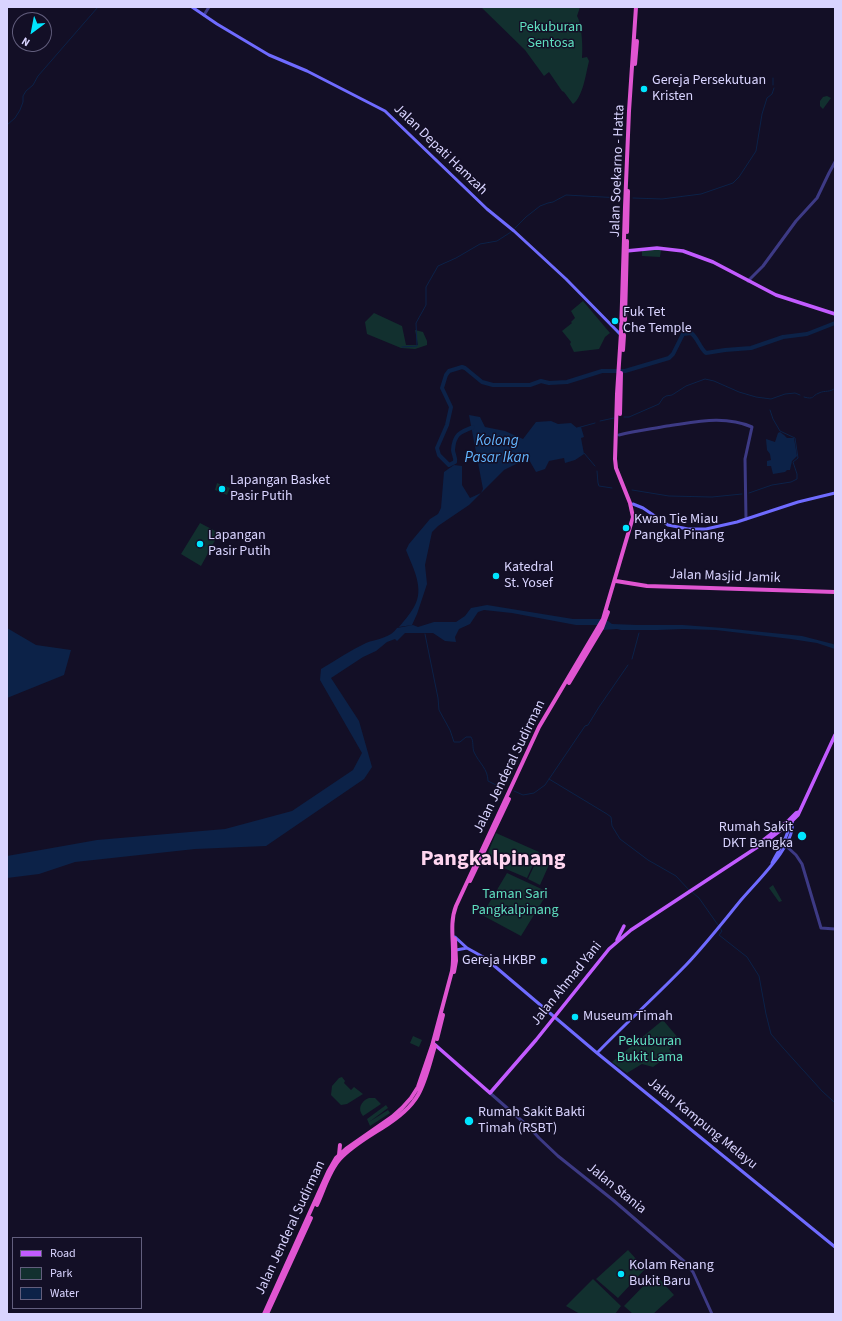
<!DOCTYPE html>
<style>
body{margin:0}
#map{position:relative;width:842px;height:1321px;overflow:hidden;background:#130f26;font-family:"Source Sans 3",sans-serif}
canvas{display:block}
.frame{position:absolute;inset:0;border:8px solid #d9d4ff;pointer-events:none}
.legend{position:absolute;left:12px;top:1237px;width:130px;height:72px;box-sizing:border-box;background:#130f26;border:1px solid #625e7d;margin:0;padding:5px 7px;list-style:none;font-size:12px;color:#d9d4ff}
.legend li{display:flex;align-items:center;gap:8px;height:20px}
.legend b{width:20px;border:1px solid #625e7d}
.north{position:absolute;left:12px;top:12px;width:40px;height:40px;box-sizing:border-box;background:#130f26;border:1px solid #625e7d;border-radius:50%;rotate:212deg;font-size:11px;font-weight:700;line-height:16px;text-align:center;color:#d9d4ff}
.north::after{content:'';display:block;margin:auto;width:14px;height:18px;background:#00e5ff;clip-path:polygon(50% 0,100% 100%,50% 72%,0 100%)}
</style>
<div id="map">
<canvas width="842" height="1321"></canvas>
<div class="frame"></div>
<ul class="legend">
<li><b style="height:5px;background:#c25bff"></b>Road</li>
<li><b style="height:11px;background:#12302f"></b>Park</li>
<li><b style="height:11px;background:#0c2248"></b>Water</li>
</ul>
<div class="north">N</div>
</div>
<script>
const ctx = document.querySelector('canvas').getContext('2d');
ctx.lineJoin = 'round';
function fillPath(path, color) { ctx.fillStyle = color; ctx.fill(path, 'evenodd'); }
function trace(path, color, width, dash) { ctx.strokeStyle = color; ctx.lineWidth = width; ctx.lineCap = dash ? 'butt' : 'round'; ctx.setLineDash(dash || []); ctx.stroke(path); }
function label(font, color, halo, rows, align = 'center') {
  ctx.font = font + ' "Source Sans 3",sans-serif'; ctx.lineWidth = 3; ctx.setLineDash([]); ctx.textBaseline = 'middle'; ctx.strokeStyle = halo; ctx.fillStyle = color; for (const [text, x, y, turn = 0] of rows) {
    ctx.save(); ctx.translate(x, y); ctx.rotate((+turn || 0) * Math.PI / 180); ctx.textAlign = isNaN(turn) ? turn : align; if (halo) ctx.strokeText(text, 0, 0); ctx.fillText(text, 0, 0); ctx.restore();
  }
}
fillPath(new Path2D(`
 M481 7H580L577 16C582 24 583 48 582 58L587 57 589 61C586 73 583 97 573 104L564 92 562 91 549 72 544 76 525 50Z
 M827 96 831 98 823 109 820 106V101L823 97Z
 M642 250H661L660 257 642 256Z
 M583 301 610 333 605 337 599 349 574 352 570 344 571 342 562 331 572 323 571 322 575 318 571 311Z
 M374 313 402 326 406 345H418L415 330 423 332 427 341V345L415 349 401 348 367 334 365 322Z
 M217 483 230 488 227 495 215 490Z
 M200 523 219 533 201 566 181 554Z
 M496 833 539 852 527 878 485 860Z
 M540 853 552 858 540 885 528 879Z
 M507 873 548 892 521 936 482 915Z
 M773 885 782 901 779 902 769 888Z
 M663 1020 679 1039 674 1042 675 1044 669 1049 672 1053 653 1067 642 1064 627 1073 612 1062Z
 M413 1036 422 1040 419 1047 410 1043Z
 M342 1077 345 1081 344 1083 351 1090 354 1087 363 1094 347 1104 341 1105 331 1095 332 1086 339 1078Z
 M369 1098H375L381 1104 363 1116C357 1109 361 1101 369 1098Z
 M386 1105 388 1108 369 1122 388 1110 390 1113 370 1126 367 1119Z
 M628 1250 645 1269 618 1298 596 1279Z
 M655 1274 674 1295 653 1314H633L624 1306Z
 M593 1279 621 1306 615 1314H580L566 1306Z`), '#12302f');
fillPath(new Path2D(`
 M469 415 480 417 485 427 505 431 523 439 536 422 551 421 558 424 571 423 577 428 581 427 584 437 581 438 584 454 575 460 565 463 564 458 549 461 545 469 536 472 528 458 504 470 469 505 438 526 432 532 425 565 427 584 417 614 412 625 399 627C404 621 410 614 414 607 425 589 413 568 406 550L409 544 430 519 438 514 441 508 444 472 454 465 462 466V485L470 498 481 493 483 489Z
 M780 432 784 435 787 438H794L797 456 792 461 790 470H787L785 472 773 474 771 466H767V461L771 460 770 454 767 450 766 439 775 442 778 433Z
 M487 605 573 619H601L608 621 612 624 637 625H683L723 628 802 636 833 644 835 645V649L817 643 791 639 716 630 683 629 657 630H621L617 629 603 630 601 625H576L512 613 484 610 478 612 470 624 459 629 455 637 456 642 445 641 433 633H405L397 641 395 639 387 642 376 651 363 657 331 678 359 721 372 767 364 779 266 846 195 849 75 862 39 874 7 878V856L97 840 225 829 292 811 353 770 362 753 320 680 321 669C336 660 351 650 366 643 376 639 391 638 397 628L413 625 418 627 434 622H456L465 616 471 608Z
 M7 628 36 645 71 650 64 675 7 698Z`), '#0c2248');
trace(new Path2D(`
 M773 78V85
 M7 125 15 118 20 110 23 102V96L26 91 33 85 38 76 98 7
 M633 198 662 199 701 194 733 183 739 177 756 151 762 114 767 98 772 94 774 88
 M515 228 526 217 540 206 548 203 553 202 566 195 621 198
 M402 347 417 346 416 323 426 305V287L438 266 456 258 480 244 497 241 511 232
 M804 397C815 400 811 396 819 393 825 390 830 393 835 388
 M624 417H629L659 404 663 398 666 396 672 395 686 386 705 379 714 381 739 392 756 397 771 399 785 394 795 393 800 395
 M600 421 614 418
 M577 428 595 423
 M584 453 595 466
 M597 471 598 483 599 486 612 488
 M632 490 669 496 712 497 742 494
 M749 493 772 485 791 482 797 479V474L793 462 798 458 795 438 780 431 773 419 770 410
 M425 634 438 698 439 710 450 730 454 742H460L466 737H471C474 742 472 747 474 752 479 763 488 769 488 781L496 785
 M632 659 639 633
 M549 779 607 814 611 817 612 826 620 839 648 860 676 876 689 890
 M514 791 523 795 534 793 545 785 585 726 588 725 599 707 628 665
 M692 892 699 898 718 925
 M720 928 722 931 719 935 747 957 759 976 766 1014 771 1034 784 1049 822 1091 834 1102 835 1101`), '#0c2248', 1);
trace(new Path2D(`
 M473 427C460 432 454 434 453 450 453 454 456 457 455 462L449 465 439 455 437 448 447 425 451 407 442 388 446 375 449 371 462 367 465 368 482 382 493 385H530L541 381 549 383 567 382 602 371H625L669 358 673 354 683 334 691 333C698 338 699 347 706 353L725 350 751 348 783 337 807 334 835 323`), '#0c2248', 4);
trace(new Path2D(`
 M204 15 209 7
 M748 281 763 266 796 221 817 198 829 173 835 162
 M619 435C635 431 651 429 667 426 696 422 724 415 752 427L745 459 746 519
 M785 845 796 855 802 864 821 928 835 929
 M490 1093 530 1128 539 1138 558 1156 613 1200 686 1263 693 1272 712 1314`), '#3d3a85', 3);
trace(new Path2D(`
 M192 7 217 24 269 55 307 71 385 111 487 209 514 231 566 279 622 336
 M633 504 643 508 668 525 688 529H706L737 522 798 502 835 493
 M772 863C777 852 790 835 789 823
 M454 937H455L467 948 485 958 597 1053 835 1247
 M456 950 467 948
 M597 1053C626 1023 657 995 686 965 705 945 723 922 741 900 755 883 798 843 792 820`), '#6f6bff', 3);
trace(new Path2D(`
 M626 251 657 248 683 251 713 262 776 295 835 314
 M761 842 788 821 796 813 799 812
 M617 940 624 926
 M433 1043 490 1093 536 1040 609 949 631 930 765 842 789 824 798 815 835 735`), '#c25bff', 3.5);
trace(new Path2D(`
 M635 64 637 41
 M627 232 628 191
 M625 320 627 241
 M623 350 624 335
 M620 414 621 373
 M616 581 647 586 835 592
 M569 683 602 628 608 612
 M470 881 509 799
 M454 972 456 961 455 939
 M437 1039 443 1015
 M339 1155 340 1145
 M317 1205C324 1190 329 1171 340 1159 352 1146 368 1137 382 1128 395 1120 410 1109 418 1095 426 1081 430 1062 435 1046
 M264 1314 328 1172 336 1158 346 1149 392 1117 402 1108 411 1098 418 1087 432 1046 452 971C456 949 448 926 456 906L539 727 603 619 633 517 630 503 616 468 615 459 617 394 621 333 625 207 629 111 636 7
 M267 1314 311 1218`), '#e055d1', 4);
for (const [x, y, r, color] of [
 [644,89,4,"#00e5ff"],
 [615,321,4,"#00e5ff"],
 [222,489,4,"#00e5ff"],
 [626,528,4,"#00e5ff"],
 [200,544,4,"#00e5ff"],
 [496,576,4,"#00e5ff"],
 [802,836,5,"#00e5ff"],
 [544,961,4,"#00e5ff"],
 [575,1017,4,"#00e5ff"],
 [469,1121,5,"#00e5ff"],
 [621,1274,4,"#00e5ff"]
]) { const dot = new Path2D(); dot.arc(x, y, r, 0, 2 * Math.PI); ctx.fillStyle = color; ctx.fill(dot); trace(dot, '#130f26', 1.5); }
label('14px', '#5fe0c0', '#130f26', [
 ["Pekuburan",551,28],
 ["Sentosa",551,44],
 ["Taman Sari",515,895],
 ["Pangkalpinang",515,911],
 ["Pekuburan",650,1042],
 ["Bukit Lama",650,1058]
]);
label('14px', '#d9d4ff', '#130f26', [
 ["Gereja Persekutuan",652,81],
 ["Kristen",652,97],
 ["Fuk Tet",623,313],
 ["Che Temple",623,329],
 ["Lapangan Basket",230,481],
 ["Pasir Putih",230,497],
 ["Kwan Tie Miau",634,520],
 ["Pangkal Pinang",634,536],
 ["Lapangan",208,536],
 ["Pasir Putih",208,552],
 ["Katedral",504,568],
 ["St. Yosef",504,584],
 ["Rumah Sakit",793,828,"right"],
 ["DKT Bangka",793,844,"right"],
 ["Gereja HKBP",536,961,"right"],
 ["Museum Timah",583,1017],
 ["Rumah Sakit Bakti",478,1113],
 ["Timah (RSBT)",478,1129],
 ["Kolam Renang",629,1266],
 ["Bukit Baru",629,1282]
], 'left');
label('14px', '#d9d4ff', '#130f26', [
 ["Jalan Depati Hamzah",440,150,44],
 ["Jalan Soekarno - Hatta",618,171,-88],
 ["Jalan Masjid Jamik",725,577,2],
 ["Jalan Jenderal Sudirman",510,767,-64],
 ["Jalan Ahmad Yani",567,984,-51],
 ["Jalan Kampung Melayu",702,1124,39],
 ["Jalan Stania",616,1189,39],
 ["Jalan Jenderal Sudirman",291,1228,-65]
]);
label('italic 15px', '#62b6ff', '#130f26', [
 ["Kolong",497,442],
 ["Pasar Ikan",497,459]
]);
label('bold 22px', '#ffd6f0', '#130f26', [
 ["Pangkalpinang",493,860]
]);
</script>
